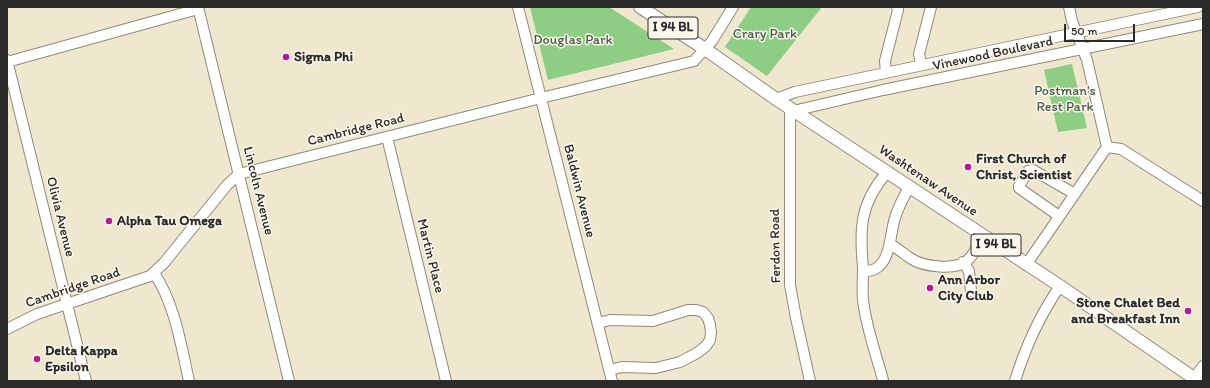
<!DOCTYPE html>
<style>
body{margin:0}
#map{position:relative;width:1210px;height:388px;overflow:hidden;background:#f0e8ce;font-family:Itim,sans-serif}
canvas{display:block}
.frame{position:absolute;inset:0;border:8px solid #2b2b2b;pointer-events:none}
.scale{position:absolute;left:1064px;top:24px;width:71px;height:18px;box-sizing:border-box;border:2px solid #2b2b2b;border-top:0;padding-left:5px;font-size:12px;line-height:14px;white-space:nowrap;color:#2b2b2b;-webkit-text-stroke:3px #fbf7ec;paint-order:stroke}
</style>
<div id="map">
<canvas width="1210" height="388"></canvas>
<div class="frame"></div>
<div class="scale">50 m</div>
</div>
<script>
const ctx = document.querySelector('canvas').getContext('2d');
ctx.lineJoin = 'round';
function fillPath(path, color) { ctx.fillStyle = color; ctx.fill(path, 'evenodd'); }
function trace(path, color, width, dash) { ctx.strokeStyle = color; ctx.lineWidth = width; ctx.lineCap = dash ? 'butt' : 'round'; ctx.setLineDash(dash || []); ctx.stroke(path); }
function label(font, color, halo, rows, align = 'center') {
  ctx.font = font + ' Itim,sans-serif'; ctx.lineWidth = 3; ctx.setLineDash([]); ctx.textBaseline = 'middle'; ctx.strokeStyle = halo; ctx.fillStyle = color; for (const [text, x, y, turn = 0] of rows) {
    ctx.save(); ctx.translate(x, y); ctx.rotate((+turn || 0) * Math.PI / 180); ctx.textAlign = isNaN(turn) ? turn : align; if (halo) ctx.strokeText(text, 0, 0); ctx.fillText(text, 0, 0); ctx.restore();
  }
}
fillPath(new Path2D(`
 M530 7H609L674 49 548 80Z
 M751 7H822L767 76 725 47Z
 M1072 64 1087 128 1058 132 1044 70Z`), '#8dcd84');
const minor = new Path2D(`
 M198 7 289 381
 M518 7 612 381
 M7 60 86 381
 M7 62 198 9
 M921 64 919 54 931 7
 M886 72 885 61 898 10 897 7
 M776 99 795 92 1198 7
 M790 108V285L796 318 810 381
 M793 111 883 90 1203 24
 M387 137 446 381
 M1107 147 1121 149 1203 201
 M1059 216 1019 188V186L1028 171 1033 170 1075 194
 M890 244C897 248 903 253 910 258 923 267 956 271 968 260 975 253 979 244 983 236
 M963 262 969 271 971 291
 M1026 265 1107 147 1087 60 1072 21 1069 7
 M863 271C867 271 872 271 875 269 891 261 890 233 895 218 898 207 904 197 909 187
 M154 273C175 304 181 345 189 381
 M598 323 610 320 653 321 688 310H696L703 312 708 318 710 325 711 333 710 340 706 346 697 353 680 362 656 368 622 367 610 370
 M7 329 37 314 150 276 164 263 227 185 239 174 541 98 694 61 712 41 733 7
 M1194 378 1203 366
 M883 380C876 354 866 327 863 300 862 290 863 279 863 269 860 228 859 205 887 172
 M1015 381C1025 348 1040 315 1060 286`);
const major = new Path2D(`
 M640 7 705 49 776 99 1060 286 1198 381`);
trace(minor, '#8e8a7c', 12);
trace(major, '#8e8a7c', 14);
trace(minor, '#fff', 10);
trace(major, '#fff', 12);
for (const [x, y, r, color] of [
 [286,57,4,"#b5179e"],
 [968,167,4,"#b5179e"],
 [109,221,4,"#b5179e"],
 [930,288,4,"#b5179e"],
 [1188,311,4,"#b5179e"],
 [37,359,4,"#b5179e"]
]) { const dot = new Path2D(); dot.arc(x, y, r, 0, 2 * Math.PI); ctx.fillStyle = color; ctx.fill(dot); trace(dot, '#fbf7ec', 1.5); }
for (const [x, y, w] of [
 [673,28,50],
 [996,245,50]
]) { const box = new Path2D(); box.roundRect(x - w / 2, y - 11, w, 22, 3); ctx.fillStyle = '#fbf7ec'; ctx.fill(box); trace(box, '#2b2b2b', 1); }
label('bold 13px', '#2b2b2b', null, [
 ["I 94 BL",673,28],
 ["I 94 BL",996,245]
]);
label('14px', '#485c46', '#fbf7ec', [
 ["Crary Park",765,34],
 ["Douglas Park",573,40],
 ["Postman's",1065,91],
 ["Rest Park",1065,107]
]);
label('14px', '#2b2b2b', '#fbf7ec', [
 ["Vinewood Boulevard",993,54,-12],
 ["Cambridge Road",356,130,-14],
 ["Washtenaw Avenue",928,181,34],
 ["Lincoln Avenue",258,191,76],
 ["Baldwin Avenue",579,191,76],
 ["Olivia Avenue",60,217,76],
 ["Ferdon Road",776,246,-91],
 ["Martin Place",430,256,76],
 ["Cambridge Road",73,288,-19]
]);
label('bold 14px', '#2b2b2b', '#fbf7ec', [
 ["Sigma Phi",294,57],
 ["First Church of",976,159],
 ["Christ, Scientist",976,175],
 ["Alpha Tau Omega",117,221],
 ["Ann Arbor",938,280],
 ["City Club",938,296],
 ["Stone Chalet Bed",1180,303,"right"],
 ["and Breakfast Inn",1180,319,"right"],
 ["Delta Kappa",45,351],
 ["Epsilon",45,367]
], 'left');
</script>
